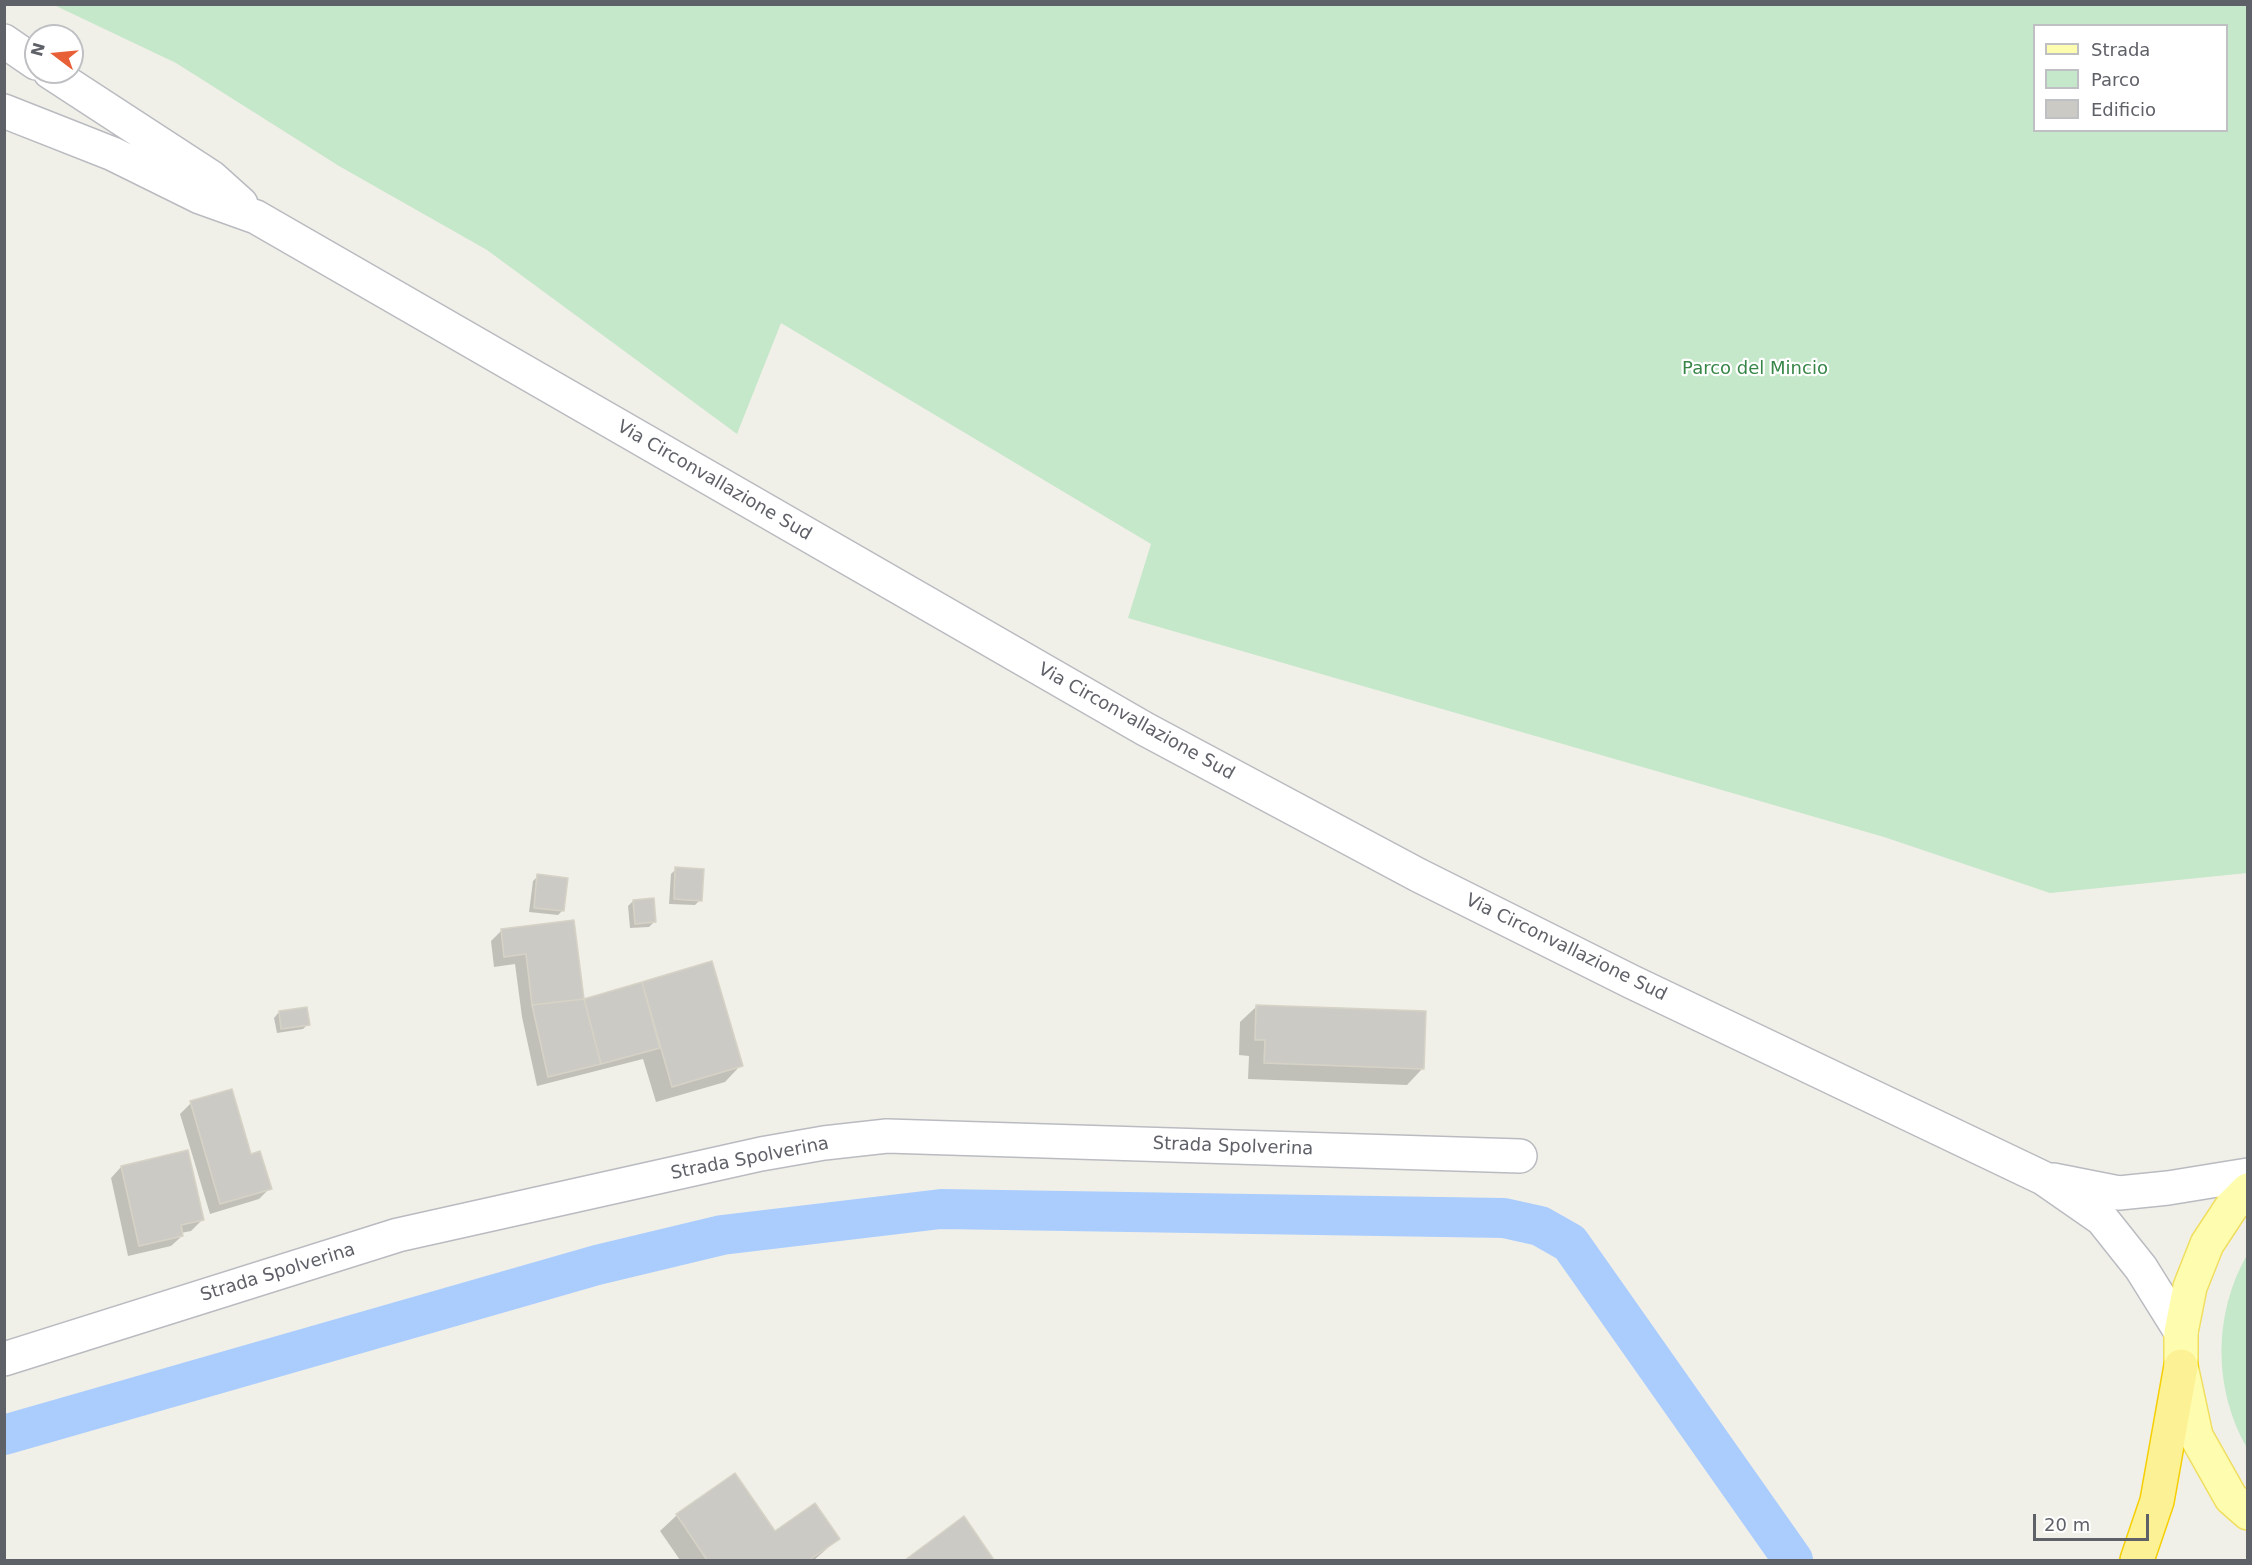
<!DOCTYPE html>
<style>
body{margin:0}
#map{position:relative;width:2252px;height:1565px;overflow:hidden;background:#f1f0e8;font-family:"DejaVu Sans",sans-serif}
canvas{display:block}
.frame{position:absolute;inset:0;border:6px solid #5f6168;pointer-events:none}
.legend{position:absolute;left:2033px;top:24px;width:195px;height:108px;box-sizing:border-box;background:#fff;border:2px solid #bfc0c3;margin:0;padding:8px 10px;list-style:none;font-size:18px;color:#5f6168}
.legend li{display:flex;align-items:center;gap:12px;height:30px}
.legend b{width:30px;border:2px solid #bfc0c3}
.north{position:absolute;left:24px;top:24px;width:60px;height:60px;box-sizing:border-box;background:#fff;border:2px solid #bfc0c3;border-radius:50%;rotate:286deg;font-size:16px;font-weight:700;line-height:24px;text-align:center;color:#5f6168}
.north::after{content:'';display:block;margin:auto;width:21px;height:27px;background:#e86037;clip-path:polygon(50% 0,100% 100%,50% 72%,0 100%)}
.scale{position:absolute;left:2033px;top:1514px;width:116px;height:27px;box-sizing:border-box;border:3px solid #5f6168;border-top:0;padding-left:8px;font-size:18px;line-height:21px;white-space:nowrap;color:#5f6168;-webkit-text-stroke:4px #fff;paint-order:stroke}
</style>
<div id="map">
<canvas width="2252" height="1565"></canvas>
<div class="frame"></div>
<ul class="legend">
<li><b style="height:8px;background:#fefdaf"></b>Strada</li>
<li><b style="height:16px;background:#c5e7ca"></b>Parco</li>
<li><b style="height:16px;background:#cccac5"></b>Edificio</li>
</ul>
<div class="north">N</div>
<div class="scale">20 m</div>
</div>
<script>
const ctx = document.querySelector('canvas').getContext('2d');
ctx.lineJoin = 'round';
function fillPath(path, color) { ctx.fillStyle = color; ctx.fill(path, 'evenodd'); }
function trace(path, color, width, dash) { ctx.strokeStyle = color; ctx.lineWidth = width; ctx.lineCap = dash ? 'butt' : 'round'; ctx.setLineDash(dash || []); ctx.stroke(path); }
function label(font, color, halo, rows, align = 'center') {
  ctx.font = font + ' "DejaVu Sans",sans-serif'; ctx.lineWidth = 4.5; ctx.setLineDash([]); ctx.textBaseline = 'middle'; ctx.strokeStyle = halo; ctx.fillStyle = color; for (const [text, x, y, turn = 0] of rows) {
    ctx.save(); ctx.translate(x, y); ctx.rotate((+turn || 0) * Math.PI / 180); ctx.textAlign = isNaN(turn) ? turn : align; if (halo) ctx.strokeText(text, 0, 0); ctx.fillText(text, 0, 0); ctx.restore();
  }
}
fillPath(new Path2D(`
 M54 5H2247V873L2050 893 1884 837 1128 618 1151 544 781 323 737 434 487 250 339 166 176 63ZM2034 26H2226V130H2034Z
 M2247 1255V1448C2213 1389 2213 1314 2247 1255Z`), '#c5e7ca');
fillPath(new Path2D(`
 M676 869 700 900 695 905 669 904 671 874Z
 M538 876 563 910 558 915 529 912 533 881Z
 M633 901 654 922 649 927 630 928 628 906Z
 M502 930 582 1001 711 963 741 1065 725 1082 656 1102 643 1059 537 1086 522 1017 515 964 494 967 491 941Z
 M1257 1006 1423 1068 1407 1085 1248 1079 1249 1056 1239 1055 1240 1022Z
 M279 1012 308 1024 303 1029 277 1033 274 1018Z
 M191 1103 250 1156 270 1188 259 1199 210 1214 180 1114Z
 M121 1167 202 1220 191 1231 181 1233 182 1236 171 1246 128 1256 111 1178Z
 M677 1515 774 1533 838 1539 814 1560H680L660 1531Z
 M963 1519 992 1560H908Z`), '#0003');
trace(new Path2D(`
 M4 1435 597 1265 722 1235 941 1209 1504 1218 1540 1226 1570 1243 1793 1560`), '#abcdfe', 40);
const building = new Path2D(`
 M675 867 704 869 702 901 674 899Z
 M537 874 568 878 564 911 534 908Z
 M654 898 656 922 635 924 633 900Z
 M574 920 584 999 532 1005 526 954 504 957 501 929Z
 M712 961 743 1066 672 1087 642 982Z
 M642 982 660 1048 601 1064 584 999Z
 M584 999 601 1064 548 1077 532 1005Z
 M1256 1005 1426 1011 1424 1069 1264 1063 1265 1040H1255Z
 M307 1007 310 1025 281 1029 279 1011Z
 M232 1089 251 1154 260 1151 272 1189 220 1204 190 1101Z
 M188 1150 204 1220 181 1225 183 1236 139 1246 121 1166Z
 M735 1473 775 1531 815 1503 840 1539 809 1560H707L676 1514Z
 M964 1516 994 1560H905Z`);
fillPath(building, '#cccac5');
trace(building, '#d6d3c6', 1.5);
const street = new Path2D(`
 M4 1359 398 1235 761 1154 824 1143 887 1136 1520 1156`);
const secondary = new Path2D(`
 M4 41 36 63
 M50 72 211 177 241 204
 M4 111 113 154 200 197 256 217 1145 729 1418 875 1632 982 2043 1178 2102 1219 2141 1268 2181 1332
 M2053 1180 2119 1193 2168 1188 2248 1175`);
const primary = new Path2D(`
 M2248 1190 2232 1206 2207 1244 2190 1287 2181 1332V1366L2196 1436 2231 1498 2248 1513`);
const highway = new Path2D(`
 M2137 1560 2157 1501 2181 1366`);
trace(street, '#babbc1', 36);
trace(secondary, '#b9bbc1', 36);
trace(primary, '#f0de61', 36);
trace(highway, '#f5cf03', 36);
trace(street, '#fff', 33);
trace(secondary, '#fff', 33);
trace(primary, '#fefdaf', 33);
trace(highway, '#fcf194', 33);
label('18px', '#378647', '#fff', [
 ["Parco del Mincio",1755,369]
]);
label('18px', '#5f6168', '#fff', [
 ["Via Circonvallazione Sud",714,481,30],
 ["Via Circonvallazione Sud",1136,722,29],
 ["Via Circonvallazione Sud",1566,948,26],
 ["Strada Spolverina",1233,1147,2],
 ["Strada Spolverina",750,1159,-11],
 ["Strada Spolverina",278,1273,-17]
]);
</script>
